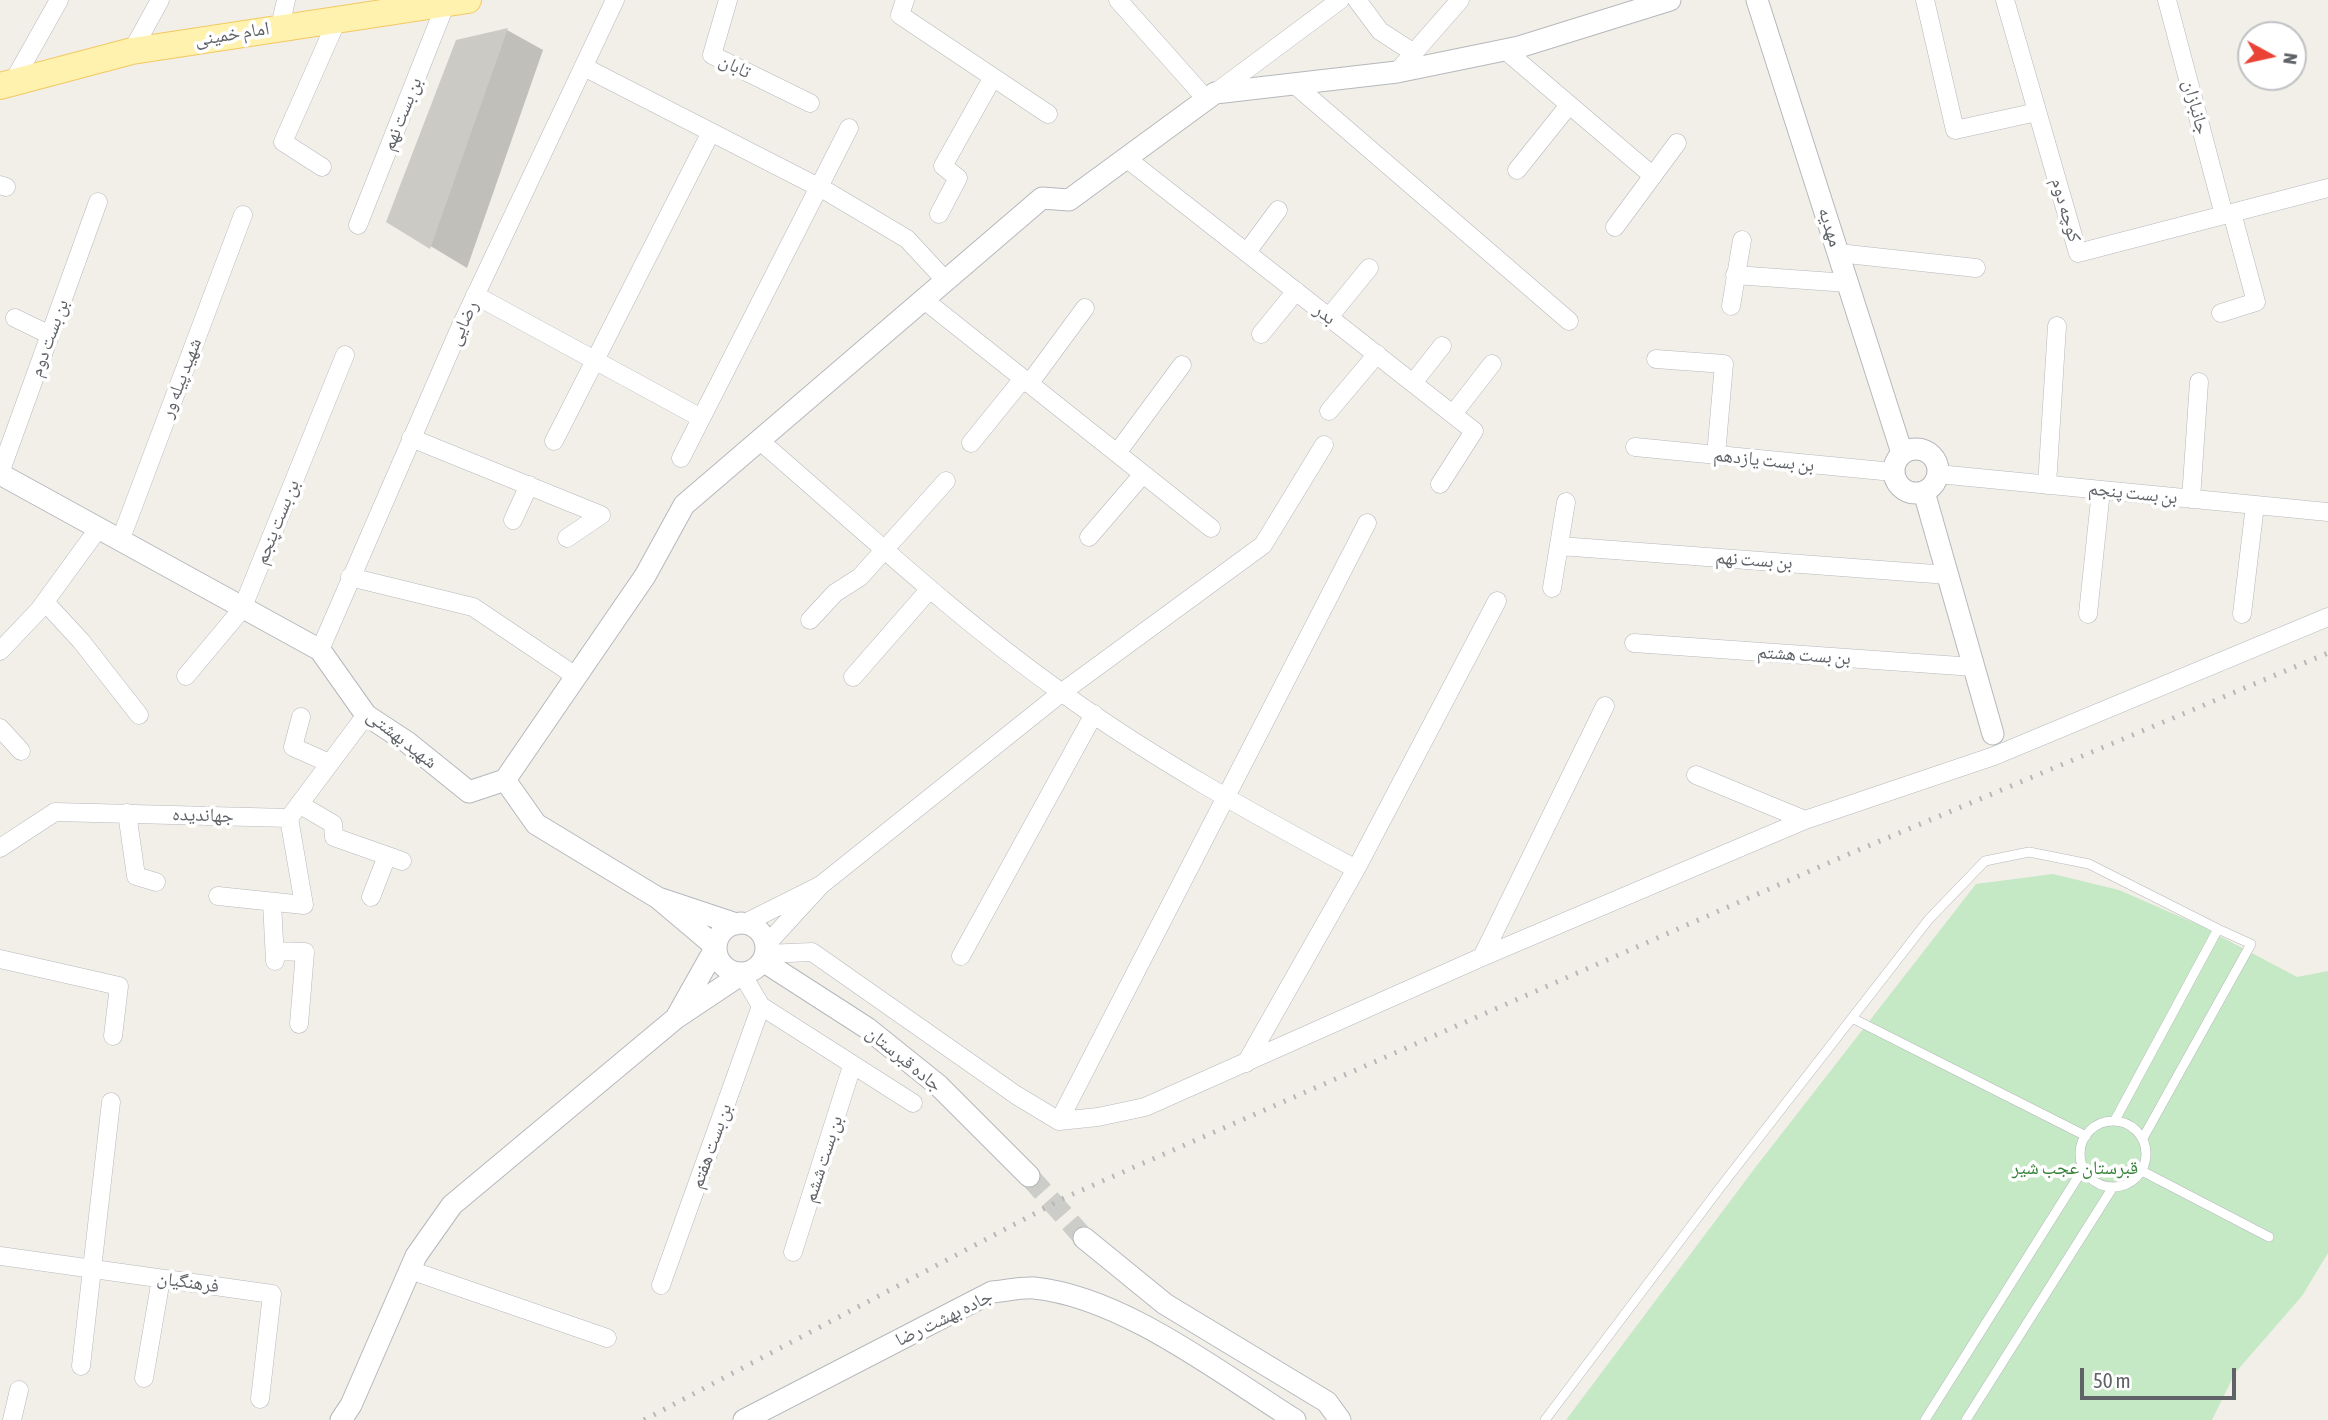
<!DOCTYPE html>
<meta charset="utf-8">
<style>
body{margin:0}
#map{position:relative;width:2328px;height:1420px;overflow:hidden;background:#f1efe8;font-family:"Asap Condensed",sans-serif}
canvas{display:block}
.north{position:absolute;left:2237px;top:21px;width:70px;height:70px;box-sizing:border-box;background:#fff;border:2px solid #bfc1c3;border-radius:50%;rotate:98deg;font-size:19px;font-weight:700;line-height:28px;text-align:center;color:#5f6368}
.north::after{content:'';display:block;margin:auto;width:24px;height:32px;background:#ea4335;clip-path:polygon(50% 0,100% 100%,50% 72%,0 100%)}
.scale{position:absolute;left:2080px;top:1368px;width:156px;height:32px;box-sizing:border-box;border:4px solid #5f6368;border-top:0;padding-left:9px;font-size:21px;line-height:24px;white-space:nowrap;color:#5f6368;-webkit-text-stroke:5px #fff;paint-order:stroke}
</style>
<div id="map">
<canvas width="2328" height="1420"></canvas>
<div class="north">N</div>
<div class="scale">50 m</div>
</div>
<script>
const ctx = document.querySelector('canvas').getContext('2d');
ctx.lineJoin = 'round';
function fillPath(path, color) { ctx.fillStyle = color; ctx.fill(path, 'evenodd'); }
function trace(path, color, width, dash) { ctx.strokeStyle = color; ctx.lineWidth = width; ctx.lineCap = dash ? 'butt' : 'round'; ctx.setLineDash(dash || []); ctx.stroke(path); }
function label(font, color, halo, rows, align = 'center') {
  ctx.font = font + ' "Asap Condensed","Noto Naskh Arabic",sans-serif'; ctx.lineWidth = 7; ctx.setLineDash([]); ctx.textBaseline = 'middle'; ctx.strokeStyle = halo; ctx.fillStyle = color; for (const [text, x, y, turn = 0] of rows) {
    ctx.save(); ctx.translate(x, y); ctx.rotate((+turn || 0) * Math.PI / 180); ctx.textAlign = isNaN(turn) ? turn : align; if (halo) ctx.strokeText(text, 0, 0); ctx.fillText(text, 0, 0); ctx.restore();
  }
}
fillPath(new Path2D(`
 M2053 874 2119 890 2199 925 2297 977 2328 971V1253L2302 1296 2235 1373 2212 1420H1566L1758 1164 1976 884Z`), '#c5e8c5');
fillPath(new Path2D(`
 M507 30 543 50 467 268 389 221 458 41Z`), '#0003');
fillPath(new Path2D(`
 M508 28 430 249 386 222 456 40Z`), '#cccac5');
trace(new Path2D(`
 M1029 1176 1084 1238`), '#ccccc8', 21, [21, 10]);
const service = new Path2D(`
 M1852 1018 2086 1136
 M2115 1120 2218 929 2251 944 2143 1138
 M2080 1154a33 33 0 1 1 66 0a33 33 0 1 1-66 0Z
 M2142 1171 2269 1237
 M1545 1420 1719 1189 1929 919 1985 861 2029 852 2089 864 2218 929
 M1925 1420 2083 1169
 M1966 1420 2113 1187`);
const minor = new Path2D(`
 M728 0 712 55 810 103
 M905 0 900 15 1048 114
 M1118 0 1207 100
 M1357 0 1380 31 1414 53
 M1925 0 1955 130 2037 112
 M2005 0 2078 253 2328 188
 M2167 0 2224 215
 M280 27 286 0
 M1505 50 1653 176
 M132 51 160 0
 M584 67 828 192 907 239 945 280
 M1397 72 1460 0
 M13 82 59 0
 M1294 84 1569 321
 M1215 93 1340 0
 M1126 158 1474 431 1440 484
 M322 167 283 142 338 18
 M1517 170 1569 105
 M0 185 6 187
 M939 214 958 178 943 166 993 77
 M358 225 446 3
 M1615 227 1677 143
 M1247 252 1278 210
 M1838 253 1976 268
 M1735 275 1848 283
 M475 295 701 418
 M923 299 1211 528
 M1731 306 1742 240
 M2221 313 2256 302 2232 213
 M1329 317 1369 268
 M15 318 50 335
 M1261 334 1296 291
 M1656 359 1724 364 1716 455
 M1413 383 1442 346
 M1029 384 1085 308
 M1329 411 1377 354
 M1453 414 1492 364
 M411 438 601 515 567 538
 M554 441 711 132
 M760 441C859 526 954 616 1061 692 1154 759 1255 815 1356 869
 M971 443 1022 380
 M1635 447 1893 472
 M1117 453 1182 365
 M681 458 849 128
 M0 473 98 202
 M1938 474 2328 512
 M2047 485 2057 326
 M2191 499 2199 382
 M513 520 529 485
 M1089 537 1143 474
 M120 541 243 215
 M1560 546 1948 575
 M350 577 473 607 577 677
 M1552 588 1566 502
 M45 602 81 641 139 715
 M2088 614 2101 490
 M2242 614 2255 505
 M810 620 835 593 860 577 946 481
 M1634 643 1974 667
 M320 650 459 330 615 0
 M0 651 39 610 98 529
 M186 676 242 609 345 355
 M853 677 929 590
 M301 717 293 747 329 763
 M0 728 21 751
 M1696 775 1805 820
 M299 804 333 824 334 837 402 861
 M127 813 136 876 156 882
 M0 848 55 812 289 818 366 715
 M821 885 1061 693 1263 545 1324 445
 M218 896 304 905 289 818
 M371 897 387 856
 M272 902 275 961
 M745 923 821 885 766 945
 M275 951 305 952 299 1024
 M766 954 812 952 1016 1095 1059 1121 1098 1117 1145 1107 1482 957 1805 820 1994 756 2328 617
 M961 956 1094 714
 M1482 957 1605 706
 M0 959 119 986 113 1036
 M742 974 761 1006 913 1103
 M1246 1063 1356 869 1497 601
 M1059 1121 1367 523
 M793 1252 852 1066
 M0 1256 272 1294 260 1399
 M410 1270 607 1338
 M661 1285 761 1006
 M81 1366 111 1102
 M144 1378 161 1279
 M12 1420 19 1390`);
const tertiary = new Path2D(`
 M1757 0 1902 453
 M1894 471a22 22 0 1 1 44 0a22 22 0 1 1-44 0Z
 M0 474 320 650 366 715 407 742 469 792 505 780 536 824 658 898
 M1924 492 1993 734
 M505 780 645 576 684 505 1042 198 1069 200 1215 93 1397 72 1519 47 1670 0
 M716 948a25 25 0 1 1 50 0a25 25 0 1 1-50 0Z
 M736 924 658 898 716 947 676 1018 742 974
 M763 961 867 1028 938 1085 1029 1176
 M1084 1238 1165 1304 1327 1402 1340 1420
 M341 1420 351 1405 416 1256 452 1205 676 1018
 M744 1420 992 1292C1005 1291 1021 1287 1034 1288 1123 1297 1220 1373 1295 1420`);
const primary = new Path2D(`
 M0 86 132 51 468 0`);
trace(service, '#b5b8bc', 10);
trace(minor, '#b5b8bc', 19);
trace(tertiary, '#b5b8bc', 23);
trace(primary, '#f2c960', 28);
trace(service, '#fff', 9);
trace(minor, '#fff', 18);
trace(tertiary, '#fff', 21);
trace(primary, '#fff2af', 26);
trace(new Path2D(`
 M644 1420 1066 1197 1849 854 2328 653`), '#b6b7b8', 5, [2, 9]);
label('19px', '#5f6368', '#fff', [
 ["امام خمینی",232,34,-9],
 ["تابان",735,66,26],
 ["جانبازان",2196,107,75],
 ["بن بست نهم",402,114,-68],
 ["کوچه دوم",2066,210,74],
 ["مهدیه",1830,227,72],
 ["بدر",1325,314,38],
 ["رضایی",463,323,-65],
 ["بن بست دوم",49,338,-70],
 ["شهید پیله ور",181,378,-69],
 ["بن بست یازدهم",1764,460,6],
 ["بن بست پنجم",2133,493,6],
 ["بن بست پنجم",277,522,-68],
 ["بن بست نهم",1754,560,4],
 ["بن بست هشتم",1804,655,4],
 ["شهید بهشتی",402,739,38],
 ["جهاندیده",203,815,2],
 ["جاده قبرستان",904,1059,39],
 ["بن بست هفتم",711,1146,-70],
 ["بن بست ششم",823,1159,-72],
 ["فرهنگیان",188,1282,8],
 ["جاده بهشت رضا",944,1318,-26]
]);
label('19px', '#348238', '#fff', [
 ["قبرستان عجب شیر",2075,1168]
]);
</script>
